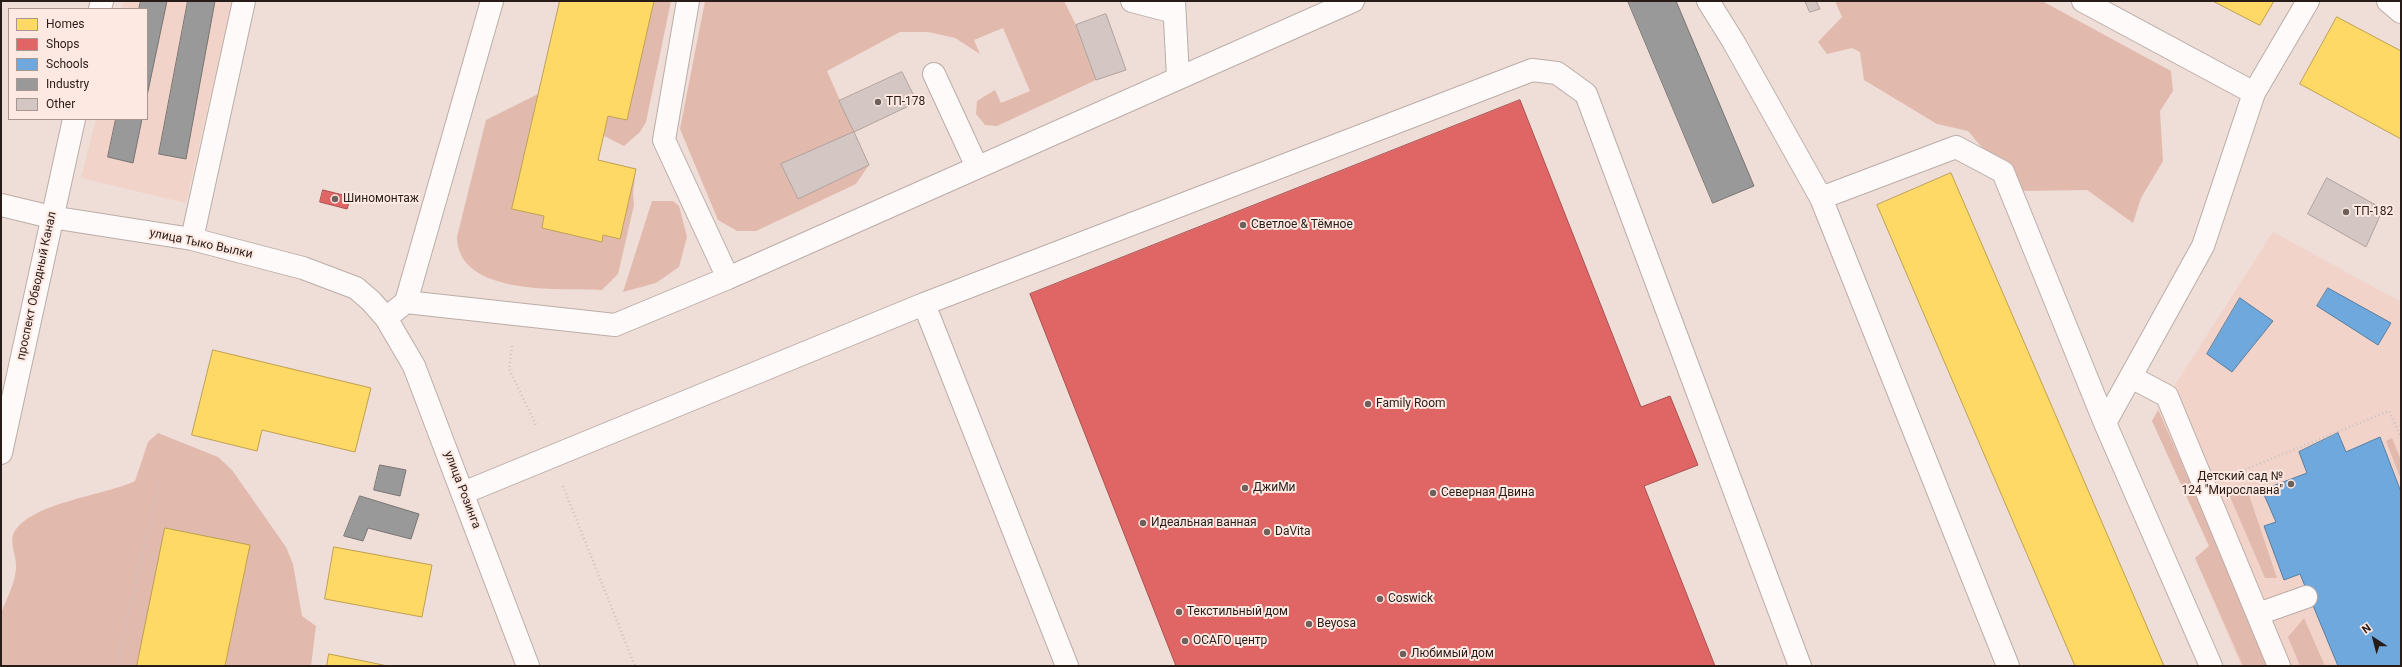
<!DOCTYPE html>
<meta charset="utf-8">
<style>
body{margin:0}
#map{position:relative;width:2402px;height:667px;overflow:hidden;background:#efddd7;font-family:Roboto,sans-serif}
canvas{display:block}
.frame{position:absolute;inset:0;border:2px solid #281c18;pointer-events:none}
.legend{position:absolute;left:8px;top:8px;width:140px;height:112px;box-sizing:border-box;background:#fde8e2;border:1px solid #a89691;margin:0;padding:5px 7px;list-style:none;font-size:12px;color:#281c18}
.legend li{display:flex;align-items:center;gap:8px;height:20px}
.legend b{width:20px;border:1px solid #a89691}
.north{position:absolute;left:2354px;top:619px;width:40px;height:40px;-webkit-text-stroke:3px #fde8e2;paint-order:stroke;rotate:324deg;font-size:11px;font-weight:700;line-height:16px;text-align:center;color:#281c18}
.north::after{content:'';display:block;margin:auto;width:14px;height:18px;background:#281c18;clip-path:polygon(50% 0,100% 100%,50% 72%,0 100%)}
</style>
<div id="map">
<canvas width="2402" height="667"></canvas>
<div class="frame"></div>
<ul class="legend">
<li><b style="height:11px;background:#ffd966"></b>Homes</li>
<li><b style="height:11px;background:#e06666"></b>Shops</li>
<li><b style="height:11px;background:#6fa8dc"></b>Schools</li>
<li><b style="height:11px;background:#999"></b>Industry</li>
<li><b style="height:11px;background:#d4c6c2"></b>Other</li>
</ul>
<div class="north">N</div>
</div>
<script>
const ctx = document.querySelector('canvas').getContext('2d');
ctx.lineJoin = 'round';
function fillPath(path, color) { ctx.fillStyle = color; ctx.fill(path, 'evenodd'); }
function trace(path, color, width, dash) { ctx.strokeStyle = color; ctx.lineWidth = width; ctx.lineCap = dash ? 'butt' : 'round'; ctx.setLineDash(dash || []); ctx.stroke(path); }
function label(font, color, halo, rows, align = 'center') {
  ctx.font = font + ' Roboto,sans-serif'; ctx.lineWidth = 4; ctx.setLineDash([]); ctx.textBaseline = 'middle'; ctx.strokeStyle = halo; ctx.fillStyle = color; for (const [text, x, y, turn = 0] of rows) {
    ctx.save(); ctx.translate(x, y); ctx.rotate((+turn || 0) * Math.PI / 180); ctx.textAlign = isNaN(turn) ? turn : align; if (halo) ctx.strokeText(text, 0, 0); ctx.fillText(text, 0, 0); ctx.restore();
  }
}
fillPath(new Path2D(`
 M124 1H232L186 203 81 178 96 119H147V9H122Z
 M2273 232 2401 302V666H2241L2195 558 2209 546 2152 421Z`), '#f1d3c9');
fillPath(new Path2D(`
 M654 1H671L646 122 640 132 624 146 604 136 608 116 627 120Z
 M705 1H1064L1076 25 1096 80 997 126 985 125 976 114 977 101 995 90 1001 103 1030 91 1003 28 974 40 980 54 955 38 928 32H900L827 71 854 132 782 164 798 199 869 165 856 184 756 231H737L718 220 680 129Z
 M1835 1H2042L2171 71 2173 91 2160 111 2163 161 2141 198 2133 223 2087 190 2019 191 1968 131 1937 124 1864 80 1860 52 1852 48 1827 54 1818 42 1842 17Z
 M538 94 512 209 544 216 542 228 601 242 603 235 620 239 636 169 633 193 634 205 618 274 602 290C562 288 458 297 457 237L486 120Z
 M652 201H673L679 206 687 237 679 267 656 283 623 292Z
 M2158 410 2222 553 2269 666H2243L2195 558 2209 546 2152 421Z
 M158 433 218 457 232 470 286 547 293 564 302 616 316 626 311 666H1C1 654 0 621 2 611 7 597 15 584 16 568 17 558 10 544 13 535 26 503 104 496 135 481L148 442Z
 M2392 438 2401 460V480L2386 441Z
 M2246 486 2277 578H2265L2228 492Z
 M2304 618 2325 666H2300L2288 637Z`), '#e2baad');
const homes = new Path2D(`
 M560 1H654L627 120 608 116 598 160 636 169 620 239 603 235 602 242 542 228 544 216 512 209Z
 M2213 1H2274L2260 25Z
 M2337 17 2401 51V139L2300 84Z
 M1951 173 2164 666H2075L1877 205Z
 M213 350 371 388 355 452 262 430 257 451 192 435Z
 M165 528 250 545 225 666H137Z
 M334 547 432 565 422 617 325 599Z
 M329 654 388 666H327Z`);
fillPath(homes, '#ffd966');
trace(homes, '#bea04f', 1);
const shops = new Path2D(`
 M1520 100 1641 407 1670 396 1698 465 1644 486 1715 666H1176L1030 294Z
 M323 190 351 197 347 209 320 202Z`);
fillPath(shops, '#e06666');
trace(shops, '#a9504f', 1);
const schools = new Path2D(`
 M2328 288 2391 323 2378 345 2317 306Z
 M2240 298 2273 321 2232 372 2207 354Z
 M2338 433 2346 452 2380 437 2401 492V666H2338L2300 574 2284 580 2264 526 2276 522 2262 490 2307 473 2299 452Z`);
fillPath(schools, '#6fa8dc');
trace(schools, '#5a7ea1', 1);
const industry = new Path2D(`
 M141 1H167L147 96V9H139Z
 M188 1H215L186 159 159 154Z
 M1628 1H1676L1754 186 1713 203Z
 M116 119H142L133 163 108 157Z
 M380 465 406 470 400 496 374 490Z
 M360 496 419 514 411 539 368 528 363 541 344 536Z`);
fillPath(industry, '#999');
trace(industry, '#777472', 1);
const building = new Path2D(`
 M1805 1H1816L1820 9 1810 12Z
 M1106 14 1126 70 1096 80 1076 25Z
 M902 72 917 102 854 132 839 101Z
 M854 132 869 165 798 199 781 164Z
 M2327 178 2383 209 2366 247 2308 214Z`);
fillPath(building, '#d4c6c2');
trace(building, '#afa19d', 1);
const minor = new Path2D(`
 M688 1 664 140 728 278
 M1132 1 1174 12
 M1174 1 1178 77
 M1708 1 1733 41 1821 198 2008 666
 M2083 1 2254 93
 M2388 1 2401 12
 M100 9 102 1
 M934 74 977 167
 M1821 198 1956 147 2003 172 2105 423 2211 666
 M1 205 51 217 192 239 303 268 356 288 371 301 386 318 414 366 528 666
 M192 239 244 1
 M406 302 492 1
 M924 304 1532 70 1557 73 1586 94 1800 666
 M386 318 406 302 615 325 728 278 1353 1
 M2131 377 2167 396 2279 666
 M2105 423 2203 246 2254 93 2308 1
 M1 453 74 119
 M463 493 924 304 1067 666
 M2258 614 2306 597`);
trace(minor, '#bbada8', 24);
trace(new Path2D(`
 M512 346 509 369 537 427
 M2234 474 2389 411 2401 438
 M563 486 635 666
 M117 666 159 482`), '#c9c3c1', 2.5, [1, 3]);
trace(minor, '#fdfaf9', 22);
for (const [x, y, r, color] of [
 [878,102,4,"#6e605b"],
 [335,199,4,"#6e605b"],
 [2346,212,4,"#6e605b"],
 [1243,225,4,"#6e605b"],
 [1368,404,4,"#6e605b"],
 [2291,484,4,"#6e605b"],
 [1245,488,4,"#6e605b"],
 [1433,493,4,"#6e605b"],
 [1143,523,4,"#6e605b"],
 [1267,532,4,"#6e605b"],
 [1380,599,4,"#6e605b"],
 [1179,612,4,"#6e605b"],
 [1309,624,4,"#6e605b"],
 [1185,641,4,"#6e605b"],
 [1403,654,4,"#6e605b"]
]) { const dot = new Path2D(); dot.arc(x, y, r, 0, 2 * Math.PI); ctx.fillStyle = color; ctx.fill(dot); trace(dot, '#fde8e2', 1.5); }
label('12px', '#281c18', '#fde8e2', [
 ["ТП-178",886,102],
 ["Шиномонтаж",343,199],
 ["ТП-182",2354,212],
 ["Светлое & Тёмное",1251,225],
 ["Family Room",1376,404],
 ["Детский сад №",2283,477,"right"],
 ["124 \"Мирославна\"",2283,491,"right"],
 ["ДжиМи",1253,488],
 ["Северная Двина",1441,493],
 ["Идеальная ванная",1151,523],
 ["DaVita",1275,532],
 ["Coswick",1388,599],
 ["Текстильный дом",1187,612],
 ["Beyosa",1317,624],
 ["ОСАГО центр",1193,641],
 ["Любимый дом",1411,654]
], 'left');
label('12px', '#281c18', '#fde8e2', [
 ["улица Тыко Вылки",201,244,12],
 ["проспект Обводный Канал",37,286,-78],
 ["улица Розинга",462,490,69]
]);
</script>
